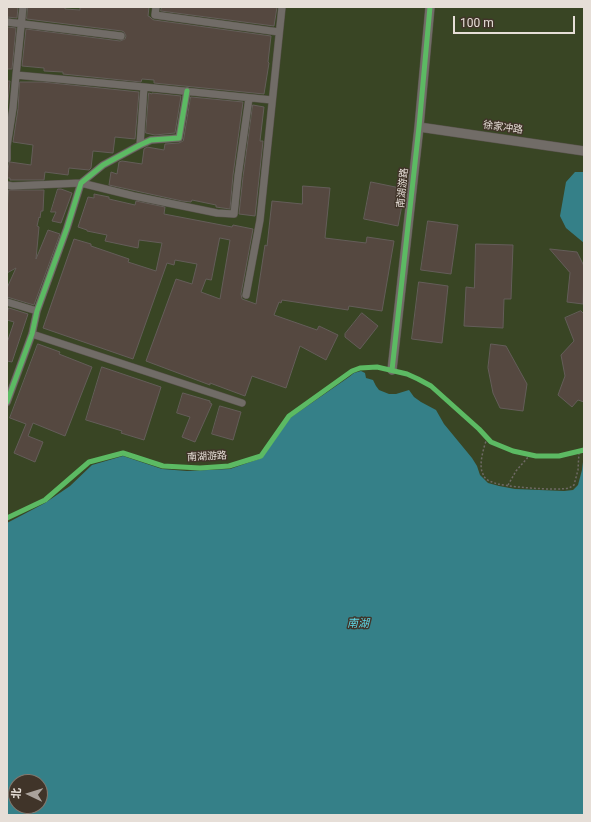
<!DOCTYPE html>
<meta charset="utf-8">
<style>
body{margin:0}
#map{position:relative;width:591px;height:822px;overflow:hidden;background:#3b342e;font-family:Roboto,"Noto Sans SC",sans-serif}
canvas{display:block}
.frame{position:absolute;inset:0;border:8px solid #e6ded7;pointer-events:none}
.north{position:absolute;left:8px;top:774px;width:40px;height:40px;box-sizing:border-box;background:#403429;border:1px solid #82786f;border-radius:50%;rotate:274deg;font-size:11px;font-weight:700;line-height:16px;text-align:center;color:#e6ded7}
.north::after{content:'';display:block;margin:auto;width:14px;height:18px;background:#aaa29c;clip-path:polygon(50% 0,100% 100%,50% 72%,0 100%)}
.scale{position:absolute;left:453px;top:16px;width:122px;height:18px;box-sizing:border-box;border:2px solid #e6ded7;border-top:0;padding-left:5px;font-size:12px;line-height:14px;white-space:nowrap;color:#e6ded7;-webkit-text-stroke:3px #403429;paint-order:stroke}
</style>
<div id="map">
<canvas width="591" height="822"></canvas>
<div class="frame"></div>
<div class="north">北</div>
<div class="scale">100 m</div>
</div>
<script>
const ctx = document.querySelector('canvas').getContext('2d');
ctx.lineJoin = 'round';
function fillPath(path, color) { ctx.fillStyle = color; ctx.fill(path, 'evenodd'); }
function trace(path, color, width, dash) { ctx.strokeStyle = color; ctx.lineWidth = width; ctx.lineCap = dash ? 'butt' : 'round'; ctx.setLineDash(dash || []); ctx.stroke(path); }
function label(font, color, halo, rows, align = 'center') {
  ctx.font = font + ' Roboto,"Noto Sans SC",sans-serif'; ctx.lineWidth = 3; ctx.setLineDash([]); ctx.textBaseline = 'middle'; ctx.strokeStyle = halo; ctx.fillStyle = color; for (const [text, x, y, turn = 0] of rows) {
    ctx.save(); ctx.translate(x, y); ctx.rotate((+turn || 0) * Math.PI / 180); ctx.textAlign = isNaN(turn) ? turn : align; if (halo) ctx.strokeText(text, 0, 0); ctx.fillText(text, 0, 0); ctx.restore();
  }
}
fillPath(new Path2D(`
 M7 7H584V815H7ZM16 782H40V806H16Z`), '#394524');
fillPath(new Path2D(`
 M575 172H584V243L566 228 560 216 566 182Z
 M361 371 365 373 366 378 373 380 376 386 379 390 389 394H396L409 390 414 397 421 402 436 410 444 424 472 458 477 466 480 475 488 483 499 486 515 489 564 491 573 490 578 485 582 470 584 454V815H7V523L45 503 70 486 92 465 123 456 162 469 187 471 230 469 262 458 290 418 349 377 354 373ZM16 782H40V806H16Z`), '#358088');
const building = new Path2D(`
 M7 7H18L17 18 7 17Z
 M28 7H65V9L80 10V7H149L148 16 150 17 152 19 154 20 271 36 268 62 269 63 264 94 154 83V80L142 79 141 82 63 74V72L44 71V68L22 66 26 29 120 41 125 39 126 36 124 32 122 31 27 19Z
 M162 7H277L274 26 161 11Z
 M7 27 16 28 12 69H7Z
 M7 81H10L7 111Z
 M20 82H42L139 92 135 139 115 137 113 153 93 151 91 168 89 170 69 168 68 175 45 172 44 180H10V178H7L9 163 10 162 31 165 33 145 13 142 18 109Z
 M149 93 152 94V93L181 96 175 133 155 135 146 133Z
 M191 97 243 102 233 175 230 209 216 207V205L192 200 191 202 182 201 109 185 111 172 117 174 119 162 122 161 142 164 144 149 147 147 164 150 165 144 179 143 183 141Z
 M253 105 264 107 260 141H263L255 216 239 214 243 177Z
 M371 182 405 189 398 226 364 219Z
 M303 186 330 188 325 238 366 243 367 237 394 241 382 311 349 306 348 310 282 300 281 303 279 302 274 315 317 330 319 326 338 335 326 360 300 346 286 388 252 376 245 396 210 383V385L146 361 176 279 192 284 197 264 175 260 174 265 167 263 133 359 43 328 74 239 91 244V246L129 259 128 262 156 271 162 243 139 240 138 248 105 241 107 235 87 231V230L78 227 88 197 94 198V194L109 197V199L135 205 136 201 165 207 164 214 232 227 233 225 253 229 241 294 242 299 256 304 265 245 267 246 272 201 302 204ZM220 238 230 240 220 299 201 292 206 279 211 280Z
 M58 189H61L72 193 61 223 52 221 56 212H51Z
 M9 190H44L43 211H41L40 218 39 217 37 226 39 227 36 259 48 230 60 234 34 305 7 297V288L16 268 7 273V211Z
 M428 221 458 225 451 274 421 270Z
 M476 244 513 245 511 299H504L503 328 464 326 466 287 474 288Z
 M550 249 577 252 584 266 583 304 567 302 570 273Z
 M419 282 448 286 442 343 412 339Z
 M9 308 28 314 12 362 7 361V343L14 322 7 320V315Z
 M581 311 584 314V402L578 400 572 407 558 395 565 376 561 355 574 341 565 318Z
 M362 313 378 326 360 349 345 337V334Z
 M38 344 60 352 59 354 92 367 65 436 33 423 28 436 43 442 35 462 14 453 26 424 10 418Z
 M491 344 506 346 527 384 523 411 500 408 493 393 488 368Z
 M102 367 161 387 144 440 121 433 122 431 86 420Z
 M183 393 210 401V403L212 404 195 442 182 437 190 417 177 413Z
 M220 406 241 412 233 440 212 434Z`);
fillPath(building, '#554840');
trace(building, '#645d59', 1);
const minor = new Path2D(`
 M23 7 16 75 144 87 272 100
 M156 7 155 15 279 32
 M7 22 121 36
 M140 145 144 87
 M7 159V146L13 108 16 75
 M7 185 12 186 81 183 134 196 217 213 234 214 238 176 249 98
 M246 295 260 220 282 7
 M7 302 37 311
 M32 334 242 403
 M7 402 32 334 37 311 67 228 81 183 103 165 140 145 151 140 179 138 187 91`);
const tertiary = new Path2D(`
 M419 127 584 151
 M392 370 419 127 430 7`);
trace(minor, '#59534d', 8);
trace(tertiary, '#59534d', 10);
trace(new Path2D(`
 M487 438C484 447 478 465 483 474 484 478 488 481 492 482 502 487 558 491 569 488 571 487 572 486 574 485L578 470 579 452
 M508 485 516 471 530 455`), '#6f6a65', 1.5, [2, 2]);
trace(minor, '#716c67', 7);
trace(tertiary, '#716c67', 9);
trace(new Path2D(`
 M392 370 419 127 430 7
 M7 402 32 334 37 311 67 228 81 183 103 165 140 145 151 140 179 138 187 91
 M7 518 45 500 89 462 123 453 163 466 200 468 229 466 261 456 289 416 352 371 360 368 377 367 407 374 418 379 431 386 479 429 491 442 513 451 536 456H559L584 450`), '#5cba63', 5);
label('10px', '#e6ded7', '#403429', [
 ["徐家冲路",503,128,8],
 ["南湖游路",403,188,-84],
 ["南湖游路",207,457,-3]
]);
label('italic 11px', '#5edae8', '#403429', [
 ["南湖",358,624]
]);
</script>
